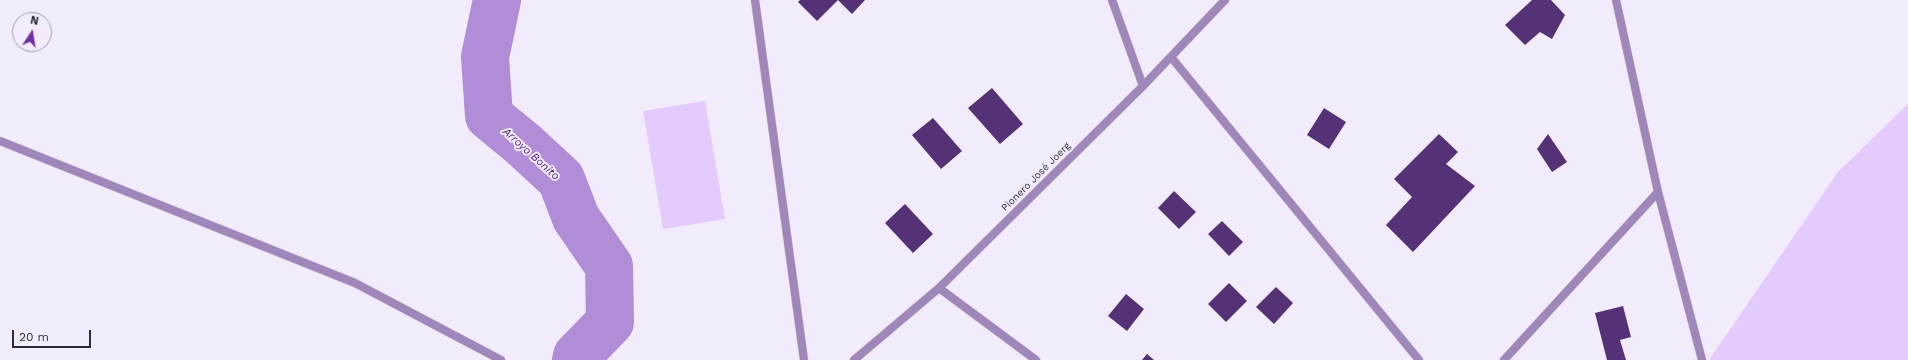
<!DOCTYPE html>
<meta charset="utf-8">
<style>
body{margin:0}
#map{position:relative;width:1908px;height:360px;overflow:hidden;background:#f2ebfc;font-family:"Work Sans",sans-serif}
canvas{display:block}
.north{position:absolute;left:12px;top:12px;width:40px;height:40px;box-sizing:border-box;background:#f2ebfc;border:1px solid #a49ead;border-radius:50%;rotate:12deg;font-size:11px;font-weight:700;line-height:16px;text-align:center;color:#302b36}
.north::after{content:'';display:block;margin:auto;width:14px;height:18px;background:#7230a5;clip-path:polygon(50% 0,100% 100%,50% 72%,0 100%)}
.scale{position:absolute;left:12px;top:330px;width:79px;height:18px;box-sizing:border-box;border:2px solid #302b36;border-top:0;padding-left:5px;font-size:12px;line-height:14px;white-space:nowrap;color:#302b36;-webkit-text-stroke:3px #f2ebfc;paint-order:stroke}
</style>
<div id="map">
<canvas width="1908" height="360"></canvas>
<div class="north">N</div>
<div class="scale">20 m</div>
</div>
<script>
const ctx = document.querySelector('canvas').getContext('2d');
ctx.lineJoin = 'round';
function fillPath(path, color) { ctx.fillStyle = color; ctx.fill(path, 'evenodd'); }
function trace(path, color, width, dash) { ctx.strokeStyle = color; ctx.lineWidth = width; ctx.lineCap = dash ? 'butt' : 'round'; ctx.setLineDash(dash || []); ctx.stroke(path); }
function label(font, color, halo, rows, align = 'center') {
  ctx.font = font + ' "Work Sans",sans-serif'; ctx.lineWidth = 4; ctx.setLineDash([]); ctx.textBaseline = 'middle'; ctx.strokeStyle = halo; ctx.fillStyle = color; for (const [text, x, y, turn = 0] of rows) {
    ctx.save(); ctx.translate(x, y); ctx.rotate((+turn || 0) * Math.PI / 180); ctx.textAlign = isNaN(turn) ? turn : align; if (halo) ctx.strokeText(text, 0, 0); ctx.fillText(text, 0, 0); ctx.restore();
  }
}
fillPath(new Path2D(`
 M705 101 725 219 663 229 643 111Z
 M1908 104V360H1709L1838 172Z`), '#e3cbfd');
trace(new Path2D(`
 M497 0 485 57 489 116 523 144 561 179 576 218 609 266 610 322 577 356 576 360`), '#b18cd7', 48);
fillPath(new Path2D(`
 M800 0H865L852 14 838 0 817 21 798 2Z
 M1532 0H1551L1565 15 1552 39 1540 32 1525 45 1505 25Z
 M992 88 1023 124 1000 144 968 108Z
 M1324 108 1346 122 1329 149 1307 135Z
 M933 118 962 151 941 169 912 135Z
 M1439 134 1458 152 1446 164 1475 186 1413 252 1386 225 1412 197 1394 179Z
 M1548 134 1567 162 1552 172 1537 149Z
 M1174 191 1196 212 1179 229 1158 208Z
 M905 204 933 234 913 253 885 223Z
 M1222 221 1243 242 1229 256 1208 234Z
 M1229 283 1247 301 1226 322 1208 304Z
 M1276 287 1293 303 1274 324 1256 307Z
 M1126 294 1144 309 1127 331 1108 316Z
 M1623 306 1631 337 1620 340 1626 360H1607L1595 313Z
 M1147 354 1154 360H1142Z`), '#553275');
const minor = new Path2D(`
 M755 0 804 360
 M1112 0 1143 86
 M1616 0 1658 192 1702 360
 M1171 57 1419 360
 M0 141 355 283 501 360
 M939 288 1036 360
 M854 360 939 288 1143 86 1225 0
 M1504 360 1658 192`);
trace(minor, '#cfc8d8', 9);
trace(minor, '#a087ba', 8);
label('10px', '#302b36', '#f2ebfc', [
 ["Pionero José Joerg",1036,177,-45]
]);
label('italic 11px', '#522178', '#f2ebfc', [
 ["Arroyo Bonito",531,154,42]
]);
</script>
